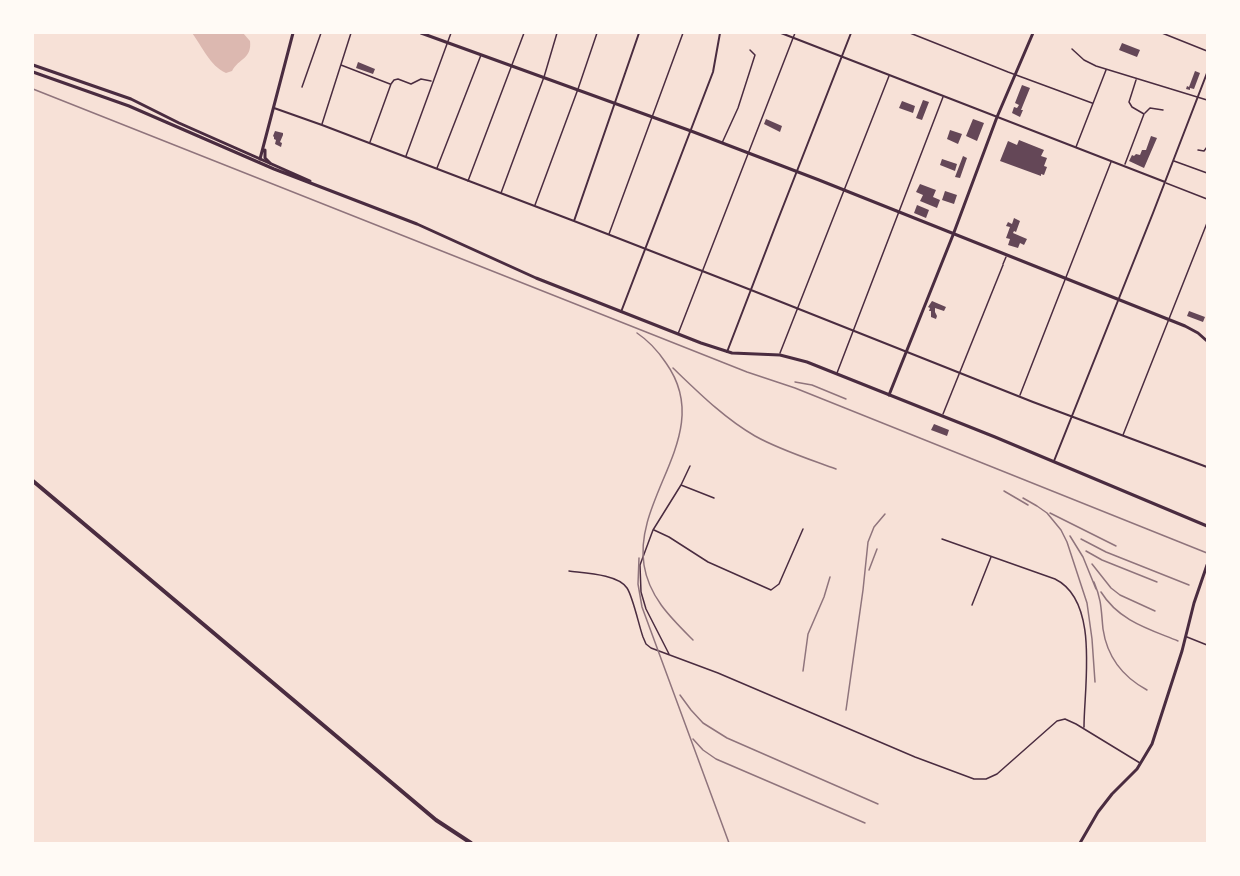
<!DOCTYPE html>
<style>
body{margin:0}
#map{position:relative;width:1240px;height:876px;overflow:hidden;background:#f7e1d7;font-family:"IBM Plex Sans",sans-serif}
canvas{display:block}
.frame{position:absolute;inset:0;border:34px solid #fffaf5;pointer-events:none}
</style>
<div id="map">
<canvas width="1240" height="876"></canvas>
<div class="frame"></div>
</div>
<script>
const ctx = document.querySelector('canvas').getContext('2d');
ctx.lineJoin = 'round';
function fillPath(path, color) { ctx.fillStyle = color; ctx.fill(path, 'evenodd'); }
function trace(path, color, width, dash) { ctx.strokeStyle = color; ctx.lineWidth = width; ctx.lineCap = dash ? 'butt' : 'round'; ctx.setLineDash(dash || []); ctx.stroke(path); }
fillPath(new Path2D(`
 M192 33H243L250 41C252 59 239 58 232 71L226 73C210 66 202 46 192 33Z`), '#dcb8b0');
fillPath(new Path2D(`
 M1122 43 1140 50 1137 57 1119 50Z
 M358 62 375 69 373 74 356 68Z
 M1195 71 1200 73 1194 89 1190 88V90L1186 89 1187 86 1189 87Z
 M1022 85 1030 88 1021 110H1023L1020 117 1012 113 1014 107 1017 108 1019 105 1015 103Z
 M923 100 929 102 922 120 916 118Z
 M902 101 915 106 913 113 899 108Z
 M766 119 782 126 780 132 764 124Z
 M973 119 984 123 977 141 966 136Z
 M950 130 962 134 958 144 947 139Z
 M275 131 283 133V135L280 142 282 143 281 147 275 144 276 140 274 139V137L273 136Z
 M1151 136 1157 138 1144 168 1129 161 1132 155 1134 156 1136 154 1140 155 1142 150H1146Z
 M1019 140 1044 150 1041 156 1047 158 1044 166 1047 167 1044 175 1041 174V176L1000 161 1008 141 1017 145Z
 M963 156 967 158 960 178 955 177Z
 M942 159 957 164 955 171 940 165Z
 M920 184 936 190 933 197 940 200 937 208 920 201 923 195 916 192Z
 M945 191 957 195 954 204 942 200Z
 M917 205 929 210 926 218 914 213Z
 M1014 218 1020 221 1016 232 1014 231 1013 233 1027 239 1024 245 1020 243 1018 248 1008 245 1010 239 1006 238 1010 227 1006 226 1008 222 1012 224Z
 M932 301 946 307 944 311 935 308V312L937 316 936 319 931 317V311H929L930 308 928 307Z
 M1189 311 1205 317 1203 322 1187 316Z
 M934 424 949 430 947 436 931 430Z`), '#644757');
trace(new Path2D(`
 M943 414 1003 265`), '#4a2c40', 1.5);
trace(new Path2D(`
 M910 33 1008 72 1092 103
 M1007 33H1008
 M1162 33 1207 51
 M1072 49 1084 60 1096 66 1207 100
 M341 65 390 84
 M302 87 321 33
 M1145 113 1150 108 1163 110
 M322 124 351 33
 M370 142 391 84 394 80 398 79 411 84 421 79 431 81
 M722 143 738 108 755 55 750 50
 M1076 147 1106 70
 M1198 150 1204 151 1207 147
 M406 156 451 33
 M1174 161 1207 173
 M1125 164 1144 114 1132 107 1129 102 1136 80
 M437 168 481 55
 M468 181 524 33
 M1166 183 1207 199
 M501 193 544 77 557 33
 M535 205 578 89 597 33
 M609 234 683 33
 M1003 264 1006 257
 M678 334 795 33
 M780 353 889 76
 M837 373 943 97
 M1020 395 1111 162
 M1123 435 1207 223
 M681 485 714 498
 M654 530 669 537 708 562 771 590 779 584 803 529
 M942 539 1055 579C1100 601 1084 686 1084 727
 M569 571C584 573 618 574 627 588 633 597 639 626 643 637L646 644 651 648 718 673 915 757 974 779H986L997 774 1057 721 1065 719 1076 724 1140 763
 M972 605 991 557
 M1187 637 1207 645
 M669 654 646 609 641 592 640 565 653 530 681 485 690 466`), '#4a2c40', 1.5);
trace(new Path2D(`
 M781 33 1165 182
 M274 108 322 125 574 221 751 290 1033 402 1207 467
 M574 221 639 33
 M621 312 713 72 720 33
 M727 352 777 222 851 33
 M1054 461 1153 213 1207 73`), '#4a2c40', 2);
trace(new Path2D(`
 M421 33 691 131 819 180 1185 326 1198 333 1207 341
 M265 150V158L270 163
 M260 159 293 33
 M889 395 953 235 997 117 1033 33`), '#4a2c40', 3);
trace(new Path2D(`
 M33 65 131 99 179 123 310 181
 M33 72 129 106 274 169 417 224 536 278 701 343 732 353 780 355 807 362 995 437 1207 526
 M1080 843 1098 812 1112 794 1137 769 1152 744 1182 651 1194 603 1207 565`), '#4a2c40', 3);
trace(new Path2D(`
 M33 481 436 820 471 843`), '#4a2c40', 4);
trace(new Path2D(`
 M33 89 747 372 795 388 1207 553
 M637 333C649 341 658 351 666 363 716 433 633 495 644 565 649 597 671 618 693 640
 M673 368C698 392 724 418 755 436 780 450 809 459 836 469
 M795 382 812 385 846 399
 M1004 491 1028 505
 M1023 498 1037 506 1047 513 1061 530 1067 542 1087 603 1092 639 1095 682
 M1050 513 1116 546
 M1070 536 1083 557 1096 589
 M1081 539 1106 552 1189 585
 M1086 551 1102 560 1157 582
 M639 558 638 584 642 607 729 843
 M1092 564 1111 588 1120 595 1155 611
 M869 570 877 549
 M1094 582C1102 601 1101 610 1103 629 1107 656 1123 677 1147 690
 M1101 592C1119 621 1149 629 1178 641
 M803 671 808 634 824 597 830 577
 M680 695 691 710 703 723 727 738 878 804
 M846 710 863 590 868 542 874 527 885 514
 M693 739 703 750 716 759 865 823`), '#8f747c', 1.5);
</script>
